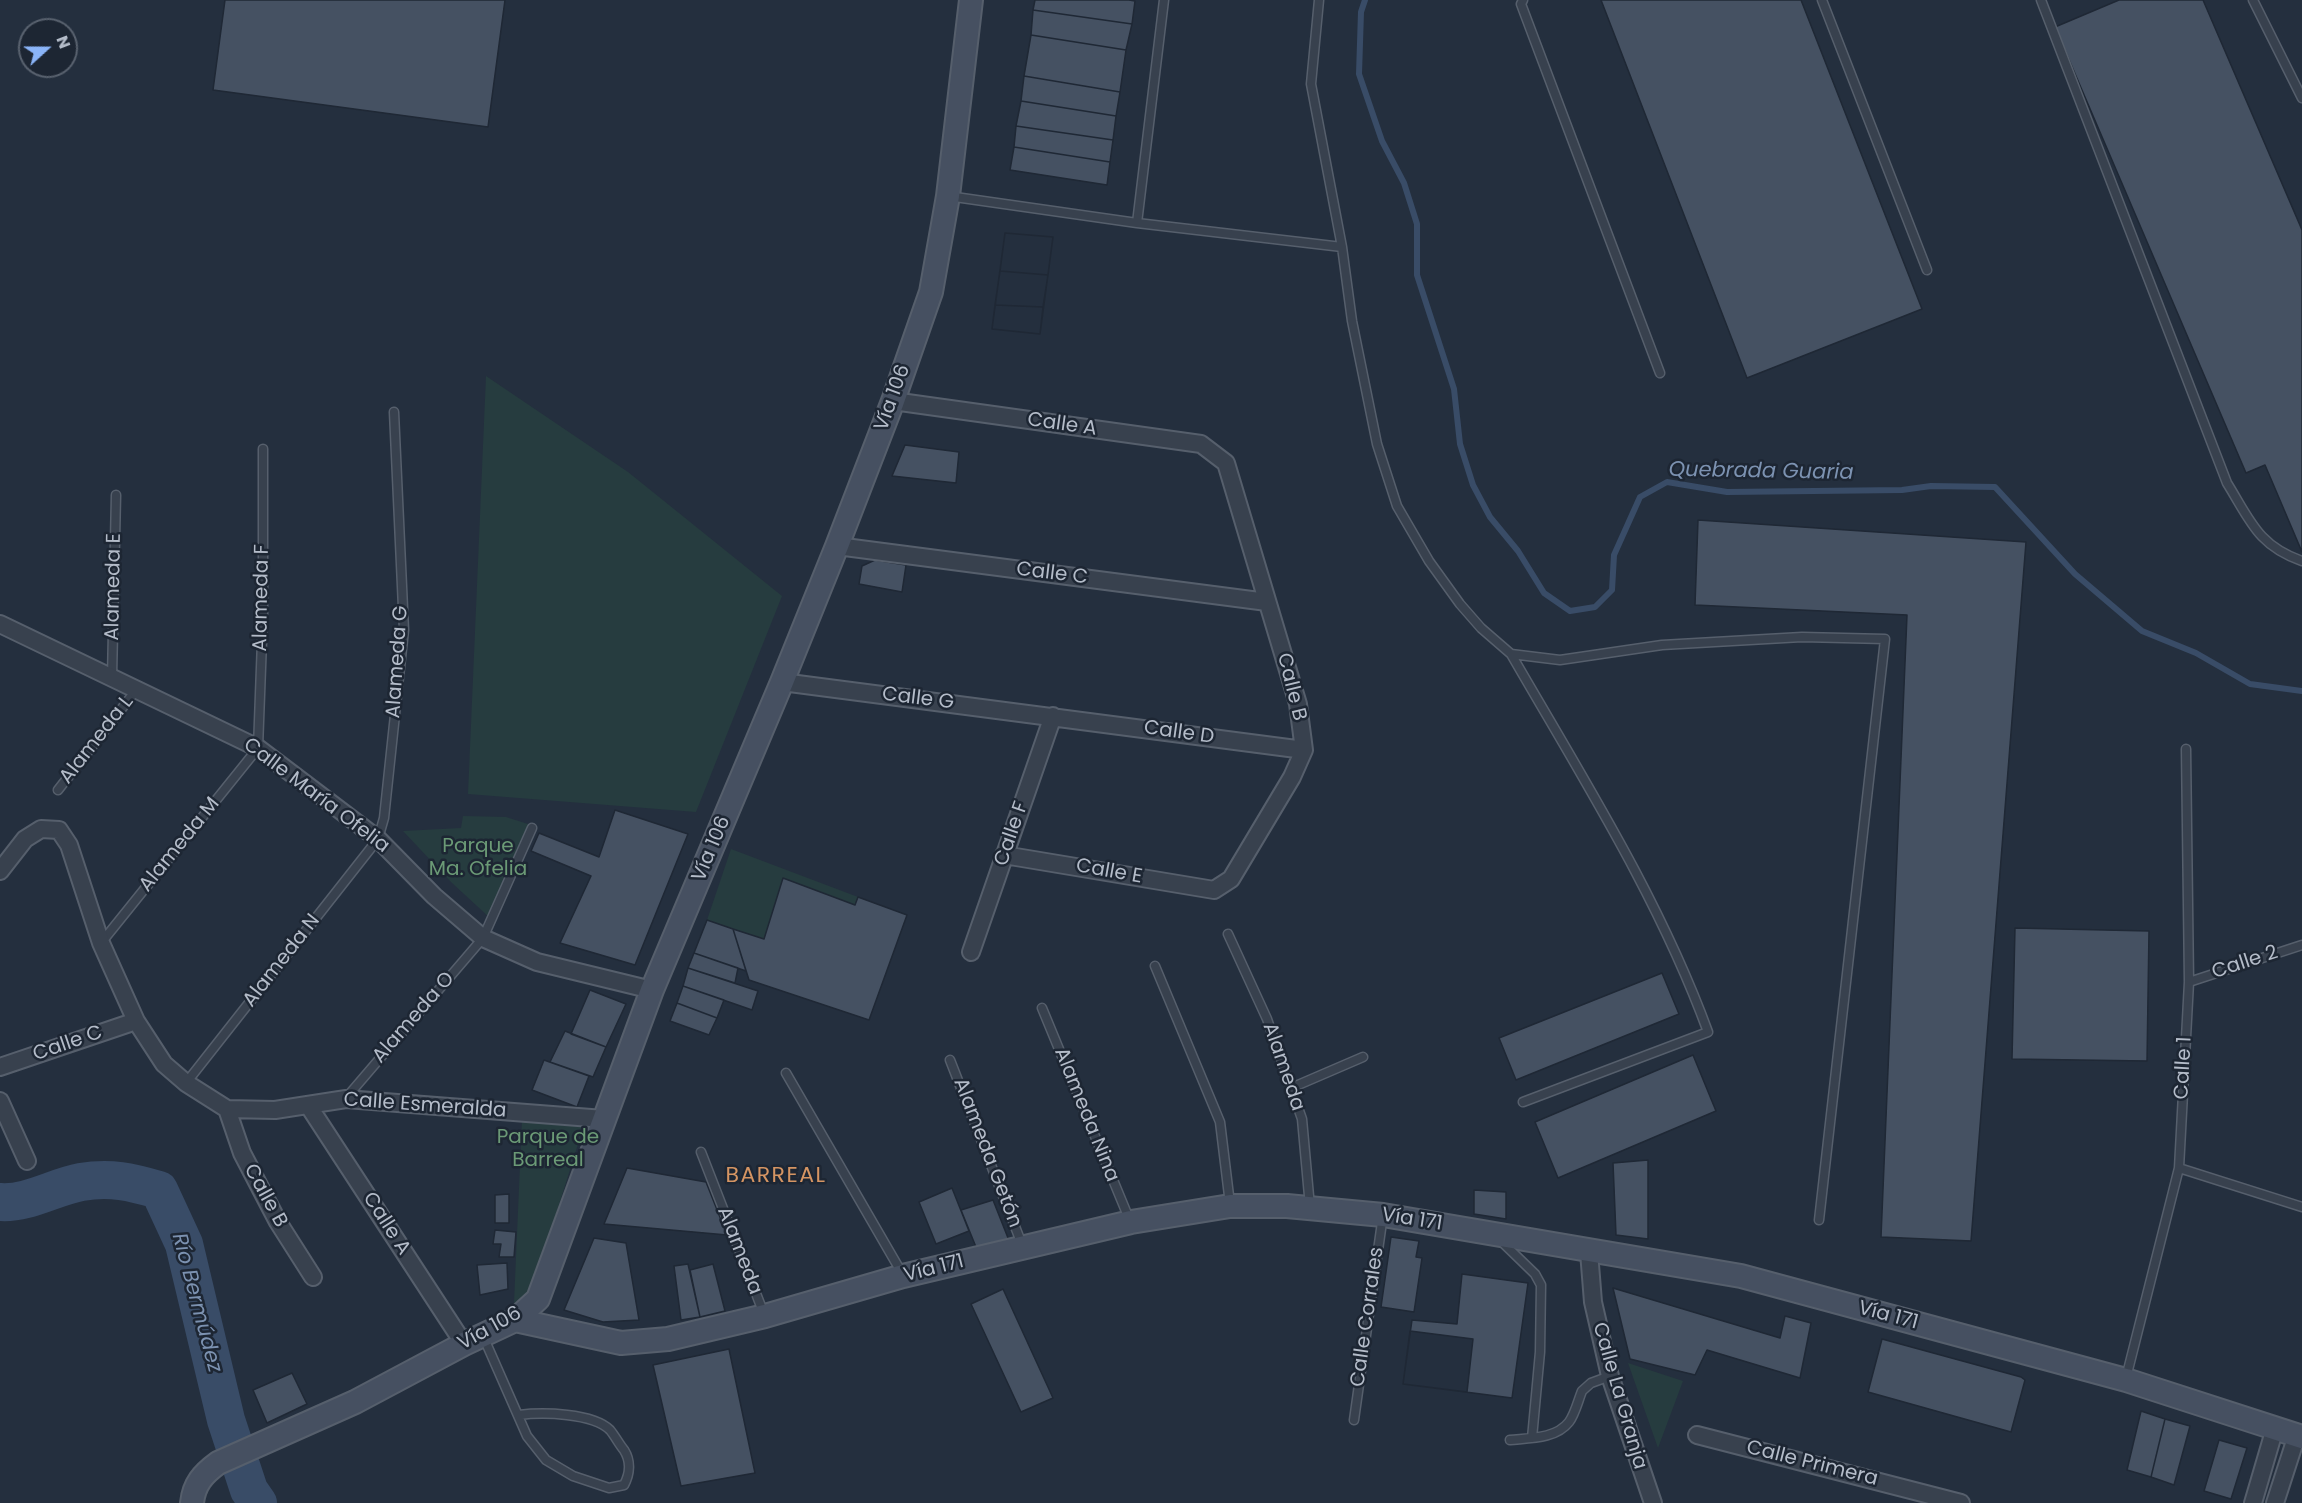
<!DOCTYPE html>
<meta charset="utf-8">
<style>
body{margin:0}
#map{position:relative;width:2302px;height:1503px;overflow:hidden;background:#242f3e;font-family:Poppins,sans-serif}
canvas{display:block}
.north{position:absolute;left:18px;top:18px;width:60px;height:60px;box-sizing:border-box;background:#1d2633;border:2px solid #59626f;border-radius:50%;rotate:69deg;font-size:16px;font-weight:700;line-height:24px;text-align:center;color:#b4bcc9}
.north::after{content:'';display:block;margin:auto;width:21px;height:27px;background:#8ab4f8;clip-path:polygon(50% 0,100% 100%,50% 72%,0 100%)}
</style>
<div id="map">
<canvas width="2302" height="1503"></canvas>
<div class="north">N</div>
</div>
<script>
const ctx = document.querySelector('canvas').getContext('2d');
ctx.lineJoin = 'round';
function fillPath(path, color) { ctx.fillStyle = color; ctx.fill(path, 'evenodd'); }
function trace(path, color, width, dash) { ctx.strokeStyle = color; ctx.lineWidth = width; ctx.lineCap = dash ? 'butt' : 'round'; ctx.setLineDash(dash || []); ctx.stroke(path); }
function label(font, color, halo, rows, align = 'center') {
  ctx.font = font + ' Poppins,sans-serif'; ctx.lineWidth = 5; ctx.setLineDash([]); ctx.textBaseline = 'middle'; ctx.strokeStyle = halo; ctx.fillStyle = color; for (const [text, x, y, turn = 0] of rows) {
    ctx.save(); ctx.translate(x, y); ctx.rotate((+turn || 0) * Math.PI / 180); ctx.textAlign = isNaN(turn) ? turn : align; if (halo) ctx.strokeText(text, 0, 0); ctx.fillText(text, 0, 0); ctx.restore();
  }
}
fillPath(new Path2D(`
 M486 376 628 472 782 596 696 812 468 794Z
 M463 816 506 817 531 825 490 918 451 882 403 831 461 828Z
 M731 849 858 897 855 905 784 879 764 939 707 920Z
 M522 1119 584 1125 531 1294 514 1303Z
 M1628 1363 1683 1381 1658 1448Z`), '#263c3f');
trace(new Path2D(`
 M1365 0 1361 12 1359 74 1382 141 1404 183 1417 224V275L1454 389 1460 444 1473 485 1490 517 1518 551 1544 593 1570 611 1595 607 1612 590 1614 555 1640 497 1667 482 1727 492 1902 490 1931 486 1995 487 2075 574 2142 631 2196 653 2250 684 2302 691`), '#394c67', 6);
trace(new Path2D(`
 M0 1202C28 1204 54 1187 81 1182 111 1177 131 1182 159 1190L184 1244 226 1420 249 1490 258 1503`), '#394c67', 38);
const building = new Path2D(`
 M225 0H505L488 127 213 90Z
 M1035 0H1129L1135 1 1132 24 1033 10Z
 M1601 0H1801L1922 309 1747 378Z
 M2119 0H2203L2302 230V552L2265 465 2246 473 2055 27Z
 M1033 10 1132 24 1126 50 1031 35Z
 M1031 35 1126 50 1120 92 1024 76Z
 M1024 76 1120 92 1116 116 1021 101Z
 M1021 101 1116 116 1113 140 1016 126Z
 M1016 126 1113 140 1110 162 1014 147Z
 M1014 147 1110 162 1107 185 1010 170Z
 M1005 233 1053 237 1040 334 992 329Z
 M1005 233 1053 237 1048 275 1000 271Z
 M1000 271 1048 275 1043 307 995 305Z
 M995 305 1043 307 1040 334 992 329Z
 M905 445 959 452 956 483 892 476Z
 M1698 520 2026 542 1971 1241 1881 1237 1907 615 1695 605Z
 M875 560 906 565 902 592 859 584 862 566Z
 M615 810 688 834 635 965 560 943 591 876 531 851 539 833 599 857Z
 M783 878 855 905 858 897 907 915 869 1020 749 980 733 929 764 939Z
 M707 920 733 929 746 971 694 953Z
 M2015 928 2149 931 2147 1061 2012 1059Z
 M694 953 738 968 735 983 688 968Z
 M688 968 758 991 752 1010 683 986Z
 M1662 973 1679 1014 1516 1080 1499 1038Z
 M683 986 724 1000 717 1018 677 1003Z
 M590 990 626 1004 606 1047 571 1034Z
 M677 1003 717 1018 709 1035 670 1021Z
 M565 1031 606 1047 593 1077 550 1062Z
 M1693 1055 1716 1111 1558 1178 1535 1122Z
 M544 1060 589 1076 577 1107 532 1090Z
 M1648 1160V1239L1616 1235 1613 1163Z
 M627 1168 706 1182 727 1235 604 1224Z
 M952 1188 969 1231 936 1244 919 1202Z
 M1474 1190 1506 1192V1219L1474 1214Z
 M509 1194V1223H495V1195Z
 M993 1200 1010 1243 978 1252 961 1210Z
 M495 1230 516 1232 514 1257H499L501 1244H493Z
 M1391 1237 1419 1241 1416 1257 1422 1258 1414 1312 1381 1307Z
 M594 1238 626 1243 639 1320 603 1322 564 1310Z
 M507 1263 508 1289 480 1295 477 1265Z
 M688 1264 700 1317 681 1320 674 1266Z
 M713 1264 725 1311 700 1317 690 1270Z
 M1462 1274 1528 1283 1512 1398 1403 1384 1412 1320 1457 1324Z
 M1613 1288 1780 1338 1785 1316 1811 1323 1800 1378 1707 1350 1695 1375 1630 1359Z
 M1003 1289 1053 1398 1021 1412 971 1304Z
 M1410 1331 1473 1339 1467 1392 1403 1384Z
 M1882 1339 2021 1377 2025 1380 2011 1432 1868 1392Z
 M729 1349 755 1473 681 1486 653 1365Z
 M292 1373 307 1404 267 1423 253 1390Z
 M2141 1411 2165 1419 2151 1477 2127 1470Z
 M2165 1419 2190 1426 2174 1485 2151 1477Z
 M2219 1440 2247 1448 2231 1499 2204 1491Z`);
fillPath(building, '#455162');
trace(building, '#1f2835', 1.5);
const service = new Path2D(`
 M1319 0 1311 84 1342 247 1352 321 1377 444 1397 506 1429 561 1460 604 1481 628 1511 654 1560 660 1662 645 1802 637 1885 639 1819 1220
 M1523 0 1521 4 1660 373
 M1822 0 1927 270
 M2041 0 2227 483C2250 520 2258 546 2302 561
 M2253 0 2302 98
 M948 196 1137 223 1342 247
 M1137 223 1164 0
 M1511 654C1582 777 1659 898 1708 1032L1523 1102
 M112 677 116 495
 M58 790 137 689
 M1228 934 1267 1019 1302 1119 1310 1207
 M101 943 258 748 263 614V449
 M1155 966 1220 1122 1230 1204
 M2189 982 2302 945
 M1042 1008 1130 1221
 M950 1060 1023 1247
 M786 1073 903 1275
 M186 1083 378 839 384 818 404 630 394 412
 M1291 1088 1363 1057
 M346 1098 483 938 532 828
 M701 1152 764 1314
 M2179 1168 2302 1207
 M1502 1242 1535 1274 1541 1285 1540 1352 1532 1438
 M483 1336 527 1436 546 1460 573 1476 609 1488 624 1485C630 1474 631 1461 624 1450 619 1444 615 1436 610 1430 593 1413 543 1412 519 1415
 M2126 1378 2179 1168 2189 982 2186 749
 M1354 1420 1383 1215
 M1510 1440C1529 1438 1556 1439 1569 1422 1575 1414 1578 1401 1582 1391L1591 1383 1610 1376`);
const minor = new Path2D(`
 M893 401 1201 444 1226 463 1298 704 1304 750 1292 777 1231 879 1214 890 1004 855
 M837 546 1267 602
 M0 624 258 748 378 839 434 896 483 938 537 962 652 990
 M782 682 1304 750
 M0 871 25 839 41 829 59 830 69 845 101 943 136 1021 164 1064 186 1083 227 1109 275 1110 346 1099 604 1119
 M971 952 1053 716
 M0 1067 136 1021
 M0 1101 27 1161
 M308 1105 464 1344
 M227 1109 242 1153 278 1222 313 1277
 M1589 1252 1593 1302 1610 1376 1653 1503
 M1697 1435 1961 1503
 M2253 1503 2275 1428
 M2275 1503 2297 1435`);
const secondary = new Path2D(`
 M515 1320 621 1343 668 1339 765 1316 903 1276 1131 1222 1230 1206H1287L1383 1215 1741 1276 2126 1380 2302 1437
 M192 1503C194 1484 203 1474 218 1463L355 1402 464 1344 515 1320 538 1299 652 990 782 682 837 546 893 401 931 292 948 196 971 0`);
trace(service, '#565f6c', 11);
trace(minor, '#565f6c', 20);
trace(secondary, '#565f6c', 26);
trace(service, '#38414e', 8);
trace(minor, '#38414e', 16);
trace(secondary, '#465061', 22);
label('20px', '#b4bcc9', '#1d2633', [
 ["Vía 106",893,398,-70],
 ["Calle A",1062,425,8],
 ["Calle C",1052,574,7],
 ["Alameda E",114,587,-89],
 ["Alameda F",262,598,-89],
 ["Alameda G",398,662,-86],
 ["Calle B",1291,687,76],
 ["Calle G",918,699,7],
 ["Calle D",1179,733,8],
 ["Alameda L",97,740,-52],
 ["Calle María Ofelia",316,796,37],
 ["Calle F",1012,834,-71],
 ["Alameda M",180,845,-51],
 ["Vía 106",712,849,-67],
 ["Calle E",1109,872,10],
 ["Alameda N",282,961,-52],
 ["Calle 2",2245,963,-18],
 ["Alameda O",414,1018,-49],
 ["Calle C",68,1044,-19],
 ["Alameda",1283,1067,71],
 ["Calle 1",2184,1068,-87],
 ["Calle Esmeralda",425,1106,4],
 ["Alameda Nina",1086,1115,68],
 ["Alameda Getón",987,1153,69],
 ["Calle B",265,1196,61],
 ["Vía 171",1412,1220,9],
 ["Calle A",386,1224,57],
 ["Alameda",739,1251,69],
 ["Vía 171",934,1269,-14],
 ["Vía 171",1888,1316,15],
 ["Calle Corrales",1368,1317,-82],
 ["Vía 106",490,1329,-29],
 ["Calle La Granja",1619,1396,74],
 ["Calle Primera",1812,1464,14]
]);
label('20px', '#6b9a76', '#1d2633', [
 ["Parque",478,847],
 ["Ma. Ofelia",478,870],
 ["Parque de",548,1138],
 ["Barreal",548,1161]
]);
label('italic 21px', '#7c92b1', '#1d2633', [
 ["Quebrada Guaria",1761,472,1],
 ["Río Bermúdez",196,1303,75]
]);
ctx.letterSpacing = '1.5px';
label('22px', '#d59563', '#1d2633', [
 ["BARREAL",776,1176]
]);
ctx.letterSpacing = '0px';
</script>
